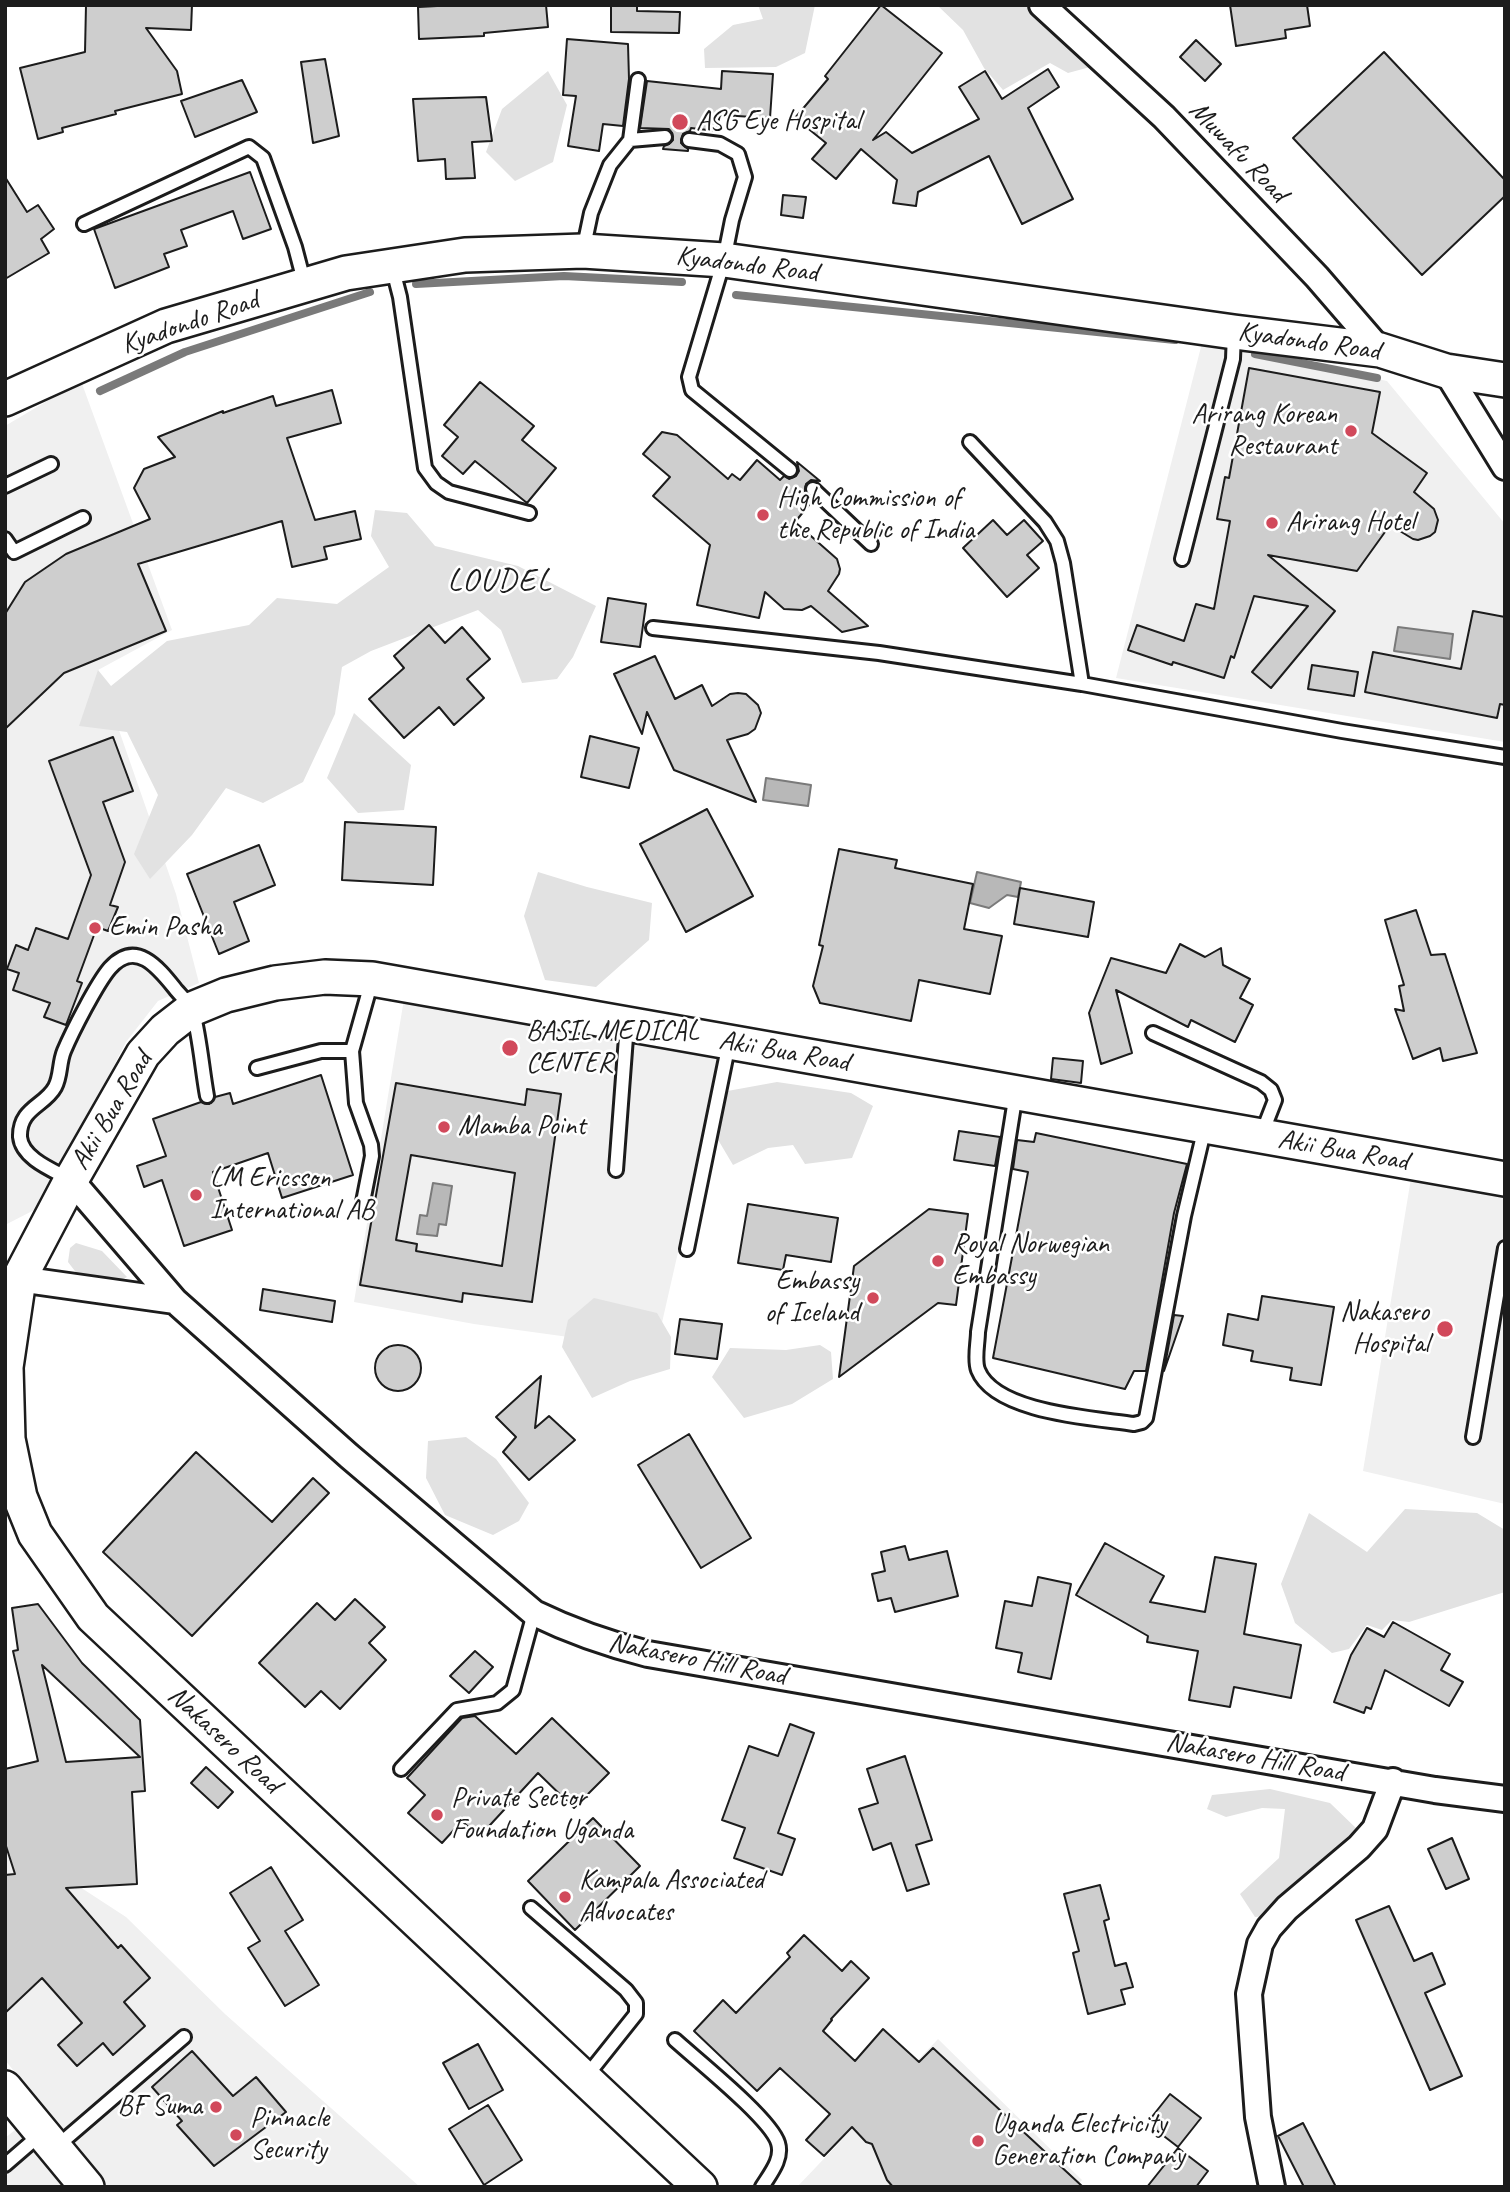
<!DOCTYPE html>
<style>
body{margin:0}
#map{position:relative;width:1510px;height:2192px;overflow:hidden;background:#fff;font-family:Caveat,sans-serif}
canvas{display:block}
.frame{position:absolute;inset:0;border:7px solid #1c1c1c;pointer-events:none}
</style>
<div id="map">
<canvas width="1510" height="2192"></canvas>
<div class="frame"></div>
</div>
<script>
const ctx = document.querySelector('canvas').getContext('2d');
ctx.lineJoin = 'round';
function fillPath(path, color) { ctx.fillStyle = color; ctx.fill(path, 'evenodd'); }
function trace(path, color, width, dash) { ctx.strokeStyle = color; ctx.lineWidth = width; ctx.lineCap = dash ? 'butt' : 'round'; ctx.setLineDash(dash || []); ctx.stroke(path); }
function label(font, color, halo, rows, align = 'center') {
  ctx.font = font + ' Caveat,sans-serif'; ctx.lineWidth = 5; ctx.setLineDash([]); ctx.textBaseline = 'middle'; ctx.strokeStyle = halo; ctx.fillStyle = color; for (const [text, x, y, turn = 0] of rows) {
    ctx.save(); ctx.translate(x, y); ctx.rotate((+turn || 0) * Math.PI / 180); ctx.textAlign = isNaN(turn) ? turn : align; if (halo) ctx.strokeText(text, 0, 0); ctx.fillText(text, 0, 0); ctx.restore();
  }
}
fillPath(new Path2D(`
 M1202 343 1387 381 1505 524V742L1116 678Z
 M81 381 172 630 98 670 176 894 199 983 158 1001 126 1042 42 1206 5 1225V426Z
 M404 999 722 1059 656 1349 474 1324 354 1302Z
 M1412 1172 1505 1188V1504L1363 1471Z
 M5 1781 60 1874 126 1917 225 2014 420 2187H108L5 2060Z
 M938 2039 1082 2180 1075 2187H797Z
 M15 2130 67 2187H5V2138Z`), '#f0f0f0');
fillPath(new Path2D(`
 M758 5H815L805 53 776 67 705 68 704 49 733 25 763 19Z
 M937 5H1030L1079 49 1090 67 1068 73 1050 63 1003 90 984 68 963 30Z
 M548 71 567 105 553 162 515 181 486 152 502 109Z
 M375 510 407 513 435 546 518 566 596 606 573 657 557 679 522 683 501 630 478 610 371 651 342 667 335 714 303 782 263 803 226 788 192 835 150 879 134 854 158 795 127 732 79 726 98 670 111 686 167 641 249 625 277 598 337 604 389 567 371 536Z
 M354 713 411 765 404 810 358 813 327 778Z
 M538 872 587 887 652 903 649 940 596 987 545 980 524 916Z
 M777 1082 851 1093 873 1106 852 1158 805 1164 793 1145 768 1148 733 1165 717 1138 722 1092Z
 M76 1243 102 1251 127 1277 117 1282 78 1275 68 1262 70 1248Z
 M594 1298 657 1313 671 1337 670 1369 630 1381 592 1398 562 1347 568 1320Z
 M820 1345 831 1352 833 1379 792 1404 744 1418 712 1377 730 1348 786 1350Z
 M466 1437 496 1459 529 1503 519 1521 493 1535 445 1515 426 1478 428 1441Z
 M1405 1509 1477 1513 1505 1530V1592L1409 1622 1392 1620 1382 1630 1367 1625 1349 1649 1332 1653 1295 1623 1281 1584 1309 1513 1367 1552Z
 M1270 1789 1330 1803 1357 1829 1353 1847 1267 1916 1255 1917 1240 1894 1279 1858 1285 1809 1262 1808 1226 1817 1207 1809 1212 1795Z`), '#e2e2e2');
const water = new Path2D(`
 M1398 627 1453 634 1450 659 1394 651Z
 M766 778 811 785 808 806 763 800Z
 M977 872 1021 882 1018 897 1007 895 989 908 970 903Z
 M433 1183 452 1186 446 1225 439 1224 437 1236 417 1234 420 1215 427 1216Z`);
fillPath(water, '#b8b8b8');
trace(water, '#7a7a7a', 2);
trace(new Path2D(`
 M416 284 564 276 682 282
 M736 295 1175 340
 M1255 354 1377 378
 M100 391 185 352 370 292`), '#7a7a7a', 8);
const building = new Path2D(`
 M86 5H192L191 30 146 28 177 71 182 94 115 111 116 114 62 128 63 132 38 139 20 68 85 52Z
 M456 5H546L548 27 484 33V36L419 39 418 7Z
 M611 5H637V11L680 12 679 33 611 32Z
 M881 5 942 53 873 140 886 132 912 153 979 119 959 87 985 71 1002 99 1048 69 1059 87 1028 108 1073 199 1022 224 989 156 918 192 916 206 893 203 897 180 861 149 836 179 812 159 826 143 795 118 828 79 825 76Z
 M1230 5H1307L1310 26 1285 30 1286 38 1236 46Z
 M567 39 628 44 629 79 623 126 603 124 599 151 568 146 576 96 563 95Z
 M1196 40 1221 64 1205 81 1180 57Z
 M1384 52 1505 180V196L1422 275 1293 138Z
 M325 59 339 136 313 143 301 62Z
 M722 71 773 74 770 118 720 115 716 131 691 128 690 131 683 134 681 143 688 149V151L663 149 664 146 669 144 673 140 672 133 669 129 640 128 647 81 721 89Z
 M242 80 257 112 195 137 181 101Z
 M486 97 492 141 472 142 475 178 446 179 445 159 418 161 413 99Z
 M250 172 271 229 243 239 233 211 181 230 187 246 164 254 169 267 115 288 94 229Z
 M5 177 27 212 38 205 54 229 41 239 49 253 5 279Z
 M783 195 806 197 803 218 781 215Z
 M1249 368 1380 392 1372 433 1427 473 1414 492 1434 509 1438 520 1435 532 1430 536 1418 540 1413 539 1390 525 1357 571 1268 555 1335 611 1271 688 1252 672 1308 606 1254 596 1234 658 1231 656 1224 678 1173 662 1172 665 1128 650 1137 625 1184 641 1196 604 1214 609 1230 521 1217 519 1225 477 1229 478Z
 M480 382 534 426 522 440 556 468 527 503 475 461 463 474 442 456 458 437 444 425Z
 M332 390 341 423 287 438 315 520 355 511 361 539 324 547 327 559 292 567 282 521 138 564 166 631 64 673 5 729V614L25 582 66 554 150 519 134 488 144 469 175 457 158 437 223 411V413L273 396 276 406Z
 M662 432 677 435 728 479 732 474 740 480 757 460 780 480 784 476 789 479 796 476 799 471 797 462 820 481 811 480 806 484 805 491 807 495 803 500 809 505 795 522 837 559 840 569 839 574 828 591 868 626 842 632 811 606 802 610 784 609 765 592 759 618 697 605 710 545 653 496 670 477 643 454Z
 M993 520 1007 535 1024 520 1043 541 1027 555 1039 568 1007 597 963 548Z
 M608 598 646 604 640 647 601 642Z
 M1473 611 1505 617V705L1500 704 1497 718 1365 692 1373 652 1461 669Z
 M429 625 445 643 462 627 490 659 467 679 484 698 454 725 439 707 404 738 369 699 404 668 394 656Z
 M655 656 675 699 702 685 712 706 730 694 738 693 746 694 758 705 761 713 755 729 748 734 727 740 756 802 674 770 647 712 642 734 614 674Z
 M1312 665 1358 672 1354 696 1308 689Z
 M590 736 639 748 629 788 581 777Z
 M113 737 133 791 103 802 125 862 110 905 118 907 108 931 97 927 77 981 82 983 66 1025 44 1017 50 1003 13 990 19 973 7 969 16 945 28 950 36 928 68 939 91 875 49 761Z
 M707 809 753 896 686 932 640 844Z
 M345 822 436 827 433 885 342 880Z
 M259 845 275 885 234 902 249 941 219 954 187 874Z
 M839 849 897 860 895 868 973 884 964 929 1002 936 990 994 919 980 911 1021 820 1003 813 986 823 946 819 945Z
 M1020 888 1094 902 1088 937 1014 924Z
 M1416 910 1431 955 1445 954 1477 1053 1443 1061 1440 1048 1413 1059 1395 1009 1404 1011 1399 986 1404 985 1385 920Z
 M1180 944 1205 957 1221 948 1223 965 1250 979 1240 998 1253 1005 1235 1042 1191 1020 1188 1027 1116 990 1132 1053 1101 1064 1089 1013 1111 958 1166 973Z
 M1053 1058 1083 1061 1081 1083 1051 1079Z
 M321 1075 353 1175 282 1198 268 1153 213 1172 232 1230 184 1246 162 1180 144 1187 137 1166 166 1156 153 1119 201 1102 209 1104 215 1097 230 1093 233 1104Z
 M396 1083 525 1105 527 1089 561 1094 532 1302 463 1293 462 1302 360 1285ZM411 1155 515 1173 502 1266 416 1251 417 1244 396 1240Z
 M959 1131 1000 1137 995 1166 954 1160Z
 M1036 1133 1187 1164 1174 1213 1146 1371H1134L1125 1389 993 1358 1028 1172 1013 1169 1017 1140 1034 1142Z
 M748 1204 838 1218 831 1262 786 1255 783 1270 738 1263Z
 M929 1209 968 1214 956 1305 938 1303 839 1377 854 1266Z
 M263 1289 335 1301 332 1322 260 1310Z
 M1262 1296 1334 1307 1321 1385 1290 1380 1292 1368 1251 1361 1253 1351 1223 1345 1228 1314 1258 1320Z
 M1174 1315 1183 1316 1164 1371Z
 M680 1319 722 1324 717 1359 675 1354Z
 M375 1368a23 23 0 1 1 46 0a23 23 0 1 1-46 0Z
 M541 1376 535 1428 549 1416 575 1440 529 1480 503 1452 516 1437 496 1417Z
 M689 1434 751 1538 701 1568 638 1465Z
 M196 1452 272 1522 313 1478 329 1493 192 1636 103 1552Z
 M1105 1543 1164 1576 1150 1602 1205 1612 1215 1557 1256 1564 1244 1634 1301 1645 1291 1698 1234 1687 1230 1707 1189 1700 1198 1651 1147 1642 1148 1636 1076 1595Z
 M905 1546 909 1560 947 1551 958 1596 895 1612 891 1598 878 1601 872 1574 885 1571 881 1552Z
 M1038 1577 1071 1584 1051 1679 1018 1672 1022 1653 996 1648 1005 1601 1032 1606Z
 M355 1599 385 1627 369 1643 386 1660 340 1709 321 1691 305 1707 259 1663 317 1603 335 1620Z
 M38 1604 82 1663 140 1720 145 1791 132 1792 137 1884 66 1888 118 1948 121 1945 150 1978 124 2002 145 2026 113 2055 103 2043 77 2066 58 2045 82 2023 42 1978 5 2013V1875L15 1874 5 1843V1769L38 1761 13 1651 18 1650 12 1608ZM42 1665 140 1757 66 1762Z
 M1393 1622 1450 1654 1441 1670 1463 1682 1449 1706 1385 1670 1371 1709 1366 1707 1364 1713 1334 1702 1351 1655 1367 1628 1384 1637Z
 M475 1651 493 1667 469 1693 450 1676Z
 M475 1716 516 1754 552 1718 609 1773 574 1808 538 1773 479 1837 462 1821 442 1843 408 1813 425 1795 407 1778 462 1718Z
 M790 1724 814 1733 778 1833 795 1839 782 1875 734 1858 745 1828 722 1820 749 1746 778 1756Z
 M905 1756 932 1840 916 1845 929 1884 907 1891 891 1843 873 1850 859 1809 878 1803 867 1769Z
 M206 1767 233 1792 218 1808 191 1783Z
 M593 1818 640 1866 575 1930 528 1881Z
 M1452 1838 1469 1879 1446 1889 1428 1849Z
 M271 1867 303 1920 285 1931 319 1985 285 2006 248 1948 260 1941 230 1893Z
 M1100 1885 1109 1919 1104 1921 1115 1966 1126 1963 1133 1987 1121 1990 1125 2004 1088 2014 1073 1953 1079 1951 1064 1894Z
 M1389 1906 1414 1961 1432 1953 1445 1984 1425 1993 1462 2076 1430 2090 1356 1920Z
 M804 1935 842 1971 851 1961 869 1978 831 2019 832 2020 823 2031 855 2061 883 2029 919 2062 933 2048 1083 2187H893L887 2180 872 2144 866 2142 852 2127 824 2156 806 2140 830 2114 780 2068 757 2091 694 2031 723 2000 736 2013 790 1957 787 1953Z
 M478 2044 503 2090 469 2109 443 2063Z
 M192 2051 233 2096 256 2077 286 2112 214 2166 177 2125 182 2121 152 2087Z
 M1170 2094 1201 2118 1178 2147 1147 2123Z
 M488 2105 522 2160 484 2185 449 2129Z
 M1303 2123 1336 2187H1304L1278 2136Z
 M1178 2148 1208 2171 1196 2187H1147Z`);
fillPath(building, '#cecece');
trace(building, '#1c1c1c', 2);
const lane = new Path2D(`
 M630 140 638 80
 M689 140 720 144 738 154 745 177 732 220 724 260 689 377 692 390 790 470
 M84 224 249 147 263 158 295 247 305 285
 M583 251 591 213 610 165 630 140 665 137
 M392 266 400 297 425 468 436 483 449 492 529 513
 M970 442 1045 522 1057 541 1063 563 1082 684
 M5 486 51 464
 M813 489 871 544
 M5 539 14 552 83 518
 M1182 559 1233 359 1234 332
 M653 628 879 653 1082 684 1342 731 1505 757
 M1153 1033 1261 1082 1271 1090 1275 1100 1261 1136
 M257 1068 321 1051H352
 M1016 1093 978 1332C978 1343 974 1359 978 1370 995 1413 1094 1418 1134 1424L1142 1422 1146 1418 1184 1216 1205 1127
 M616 1170 627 1024
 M71 1180C55 1171 22 1159 20 1137 19 1108 45 1106 55 1087 61 1076 59 1063 64 1051 72 1032 97 983 110 968 137 938 160 970 177 991 182 997 190 1004 193 1012 200 1039 202 1068 207 1096
 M363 1202 372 1156 371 1145 356 1103 352 1051 372 980
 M687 1249 729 1043
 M1473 1437 1505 1248
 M401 1769 457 1710 497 1703 513 1690 534 1613
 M531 1908 626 1990 636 2003V2014L585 2078
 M675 2040C697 2060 771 2119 778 2143 783 2159 770 2174 762 2187
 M55 2148 184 2037
 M5 2165 42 2133`);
const street = new Path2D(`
 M1042 5 1164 117 1317 277 1380 350
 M1446 371 1505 467
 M71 1180 175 1301 349 1456 534 1613C571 1631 608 1644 648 1654L1435 1790 1505 1799
 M19 1279 175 1301
 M1272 2187 1258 2117 1249 1994 1260 1944 1269 1928 1287 1908 1359 1847 1375 1829 1393 1781`);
const secondary = new Path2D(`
 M5 399 166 326 346 273 465 255 583 251 724 260 1234 332 1380 350 1446 371 1505 380
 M5 2088 87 2187
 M700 2187 93 1617 35 1534 20 1497 8 1439 6 1367 19 1279 71 1180 143 1054 165 1030 192 1009 226 995 275 983 325 977 372 979 1505 1179`);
trace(lane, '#1c1c1c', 18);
trace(street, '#1c1c1c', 30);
trace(secondary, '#1c1c1c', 38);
trace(lane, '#fff', 12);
trace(street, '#fff', 24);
trace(secondary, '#fff', 33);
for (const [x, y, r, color] of [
 [680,122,9,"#d1495b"],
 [1351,431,7,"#d1495b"],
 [763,515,7,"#d1495b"],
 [1272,523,7,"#d1495b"],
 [95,928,7,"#d1495b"],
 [510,1048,9,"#d1495b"],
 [444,1127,7,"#d1495b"],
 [196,1195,7,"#d1495b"],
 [938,1261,7,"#d1495b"],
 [873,1298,7,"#d1495b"],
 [1445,1329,9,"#d1495b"],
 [437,1815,7,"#d1495b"],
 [565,1897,7,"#d1495b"],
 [216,2107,7,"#d1495b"],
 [236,2135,7,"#d1495b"],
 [978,2141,7,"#d1495b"]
]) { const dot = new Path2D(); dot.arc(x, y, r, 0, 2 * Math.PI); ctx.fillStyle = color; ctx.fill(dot); trace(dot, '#fff', 2.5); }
label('28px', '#1c1c1c', '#fff', [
 ["ASG Eye Hospital",696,122],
 ["Arirang Korean",1337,415,"right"],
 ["Restaurant",1337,447,"right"],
 ["High Commission of",777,499],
 ["the Republic of India",777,531],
 ["Arirang Hotel",1286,523],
 ["Emin Pasha",109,928],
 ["BASIL MEDICAL",526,1032],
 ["CENTER",526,1064],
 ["Mamba Point",458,1127],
 ["LM Ericsson",210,1179],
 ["International AB",210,1211],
 ["Royal Norwegian",952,1245],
 ["Embassy",952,1277],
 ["Embassy",859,1282,"right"],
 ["of Iceland",859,1314,"right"],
 ["Nakasero",1429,1313,"right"],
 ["Hospital",1429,1345,"right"],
 ["Private Sector",451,1799],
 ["Foundation Uganda",451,1831],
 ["Kampala Associated",579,1881],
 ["Advocates",579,1913],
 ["BF Suma",202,2107,"right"],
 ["Pinnacle",250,2119],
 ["Security",250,2151],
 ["Uganda Electricity",992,2125],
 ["Generation Company",992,2157]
], 'left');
label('28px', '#1c1c1c', '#fff', [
 ["Muwafu Road",1238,152,46],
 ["Kyadondo Road",747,265,7],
 ["Kyadondo Road",190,323,-19],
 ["Kyadondo Road",1309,342,8],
 ["Akii Bua Road",784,1052,10],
 ["Akii Bua Road",112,1111,-59],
 ["Akii Bua Road",1343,1151,10],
 ["Nakasero Hill Road",697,1660,11],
 ["Nakasero Road",224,1740,43],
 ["Nakasero Hill Road",1255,1758,10]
]);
ctx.letterSpacing = '2px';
label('32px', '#1c1c1c', '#fff', [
 ["LOUDEL",500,582]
]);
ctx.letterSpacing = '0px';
</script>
